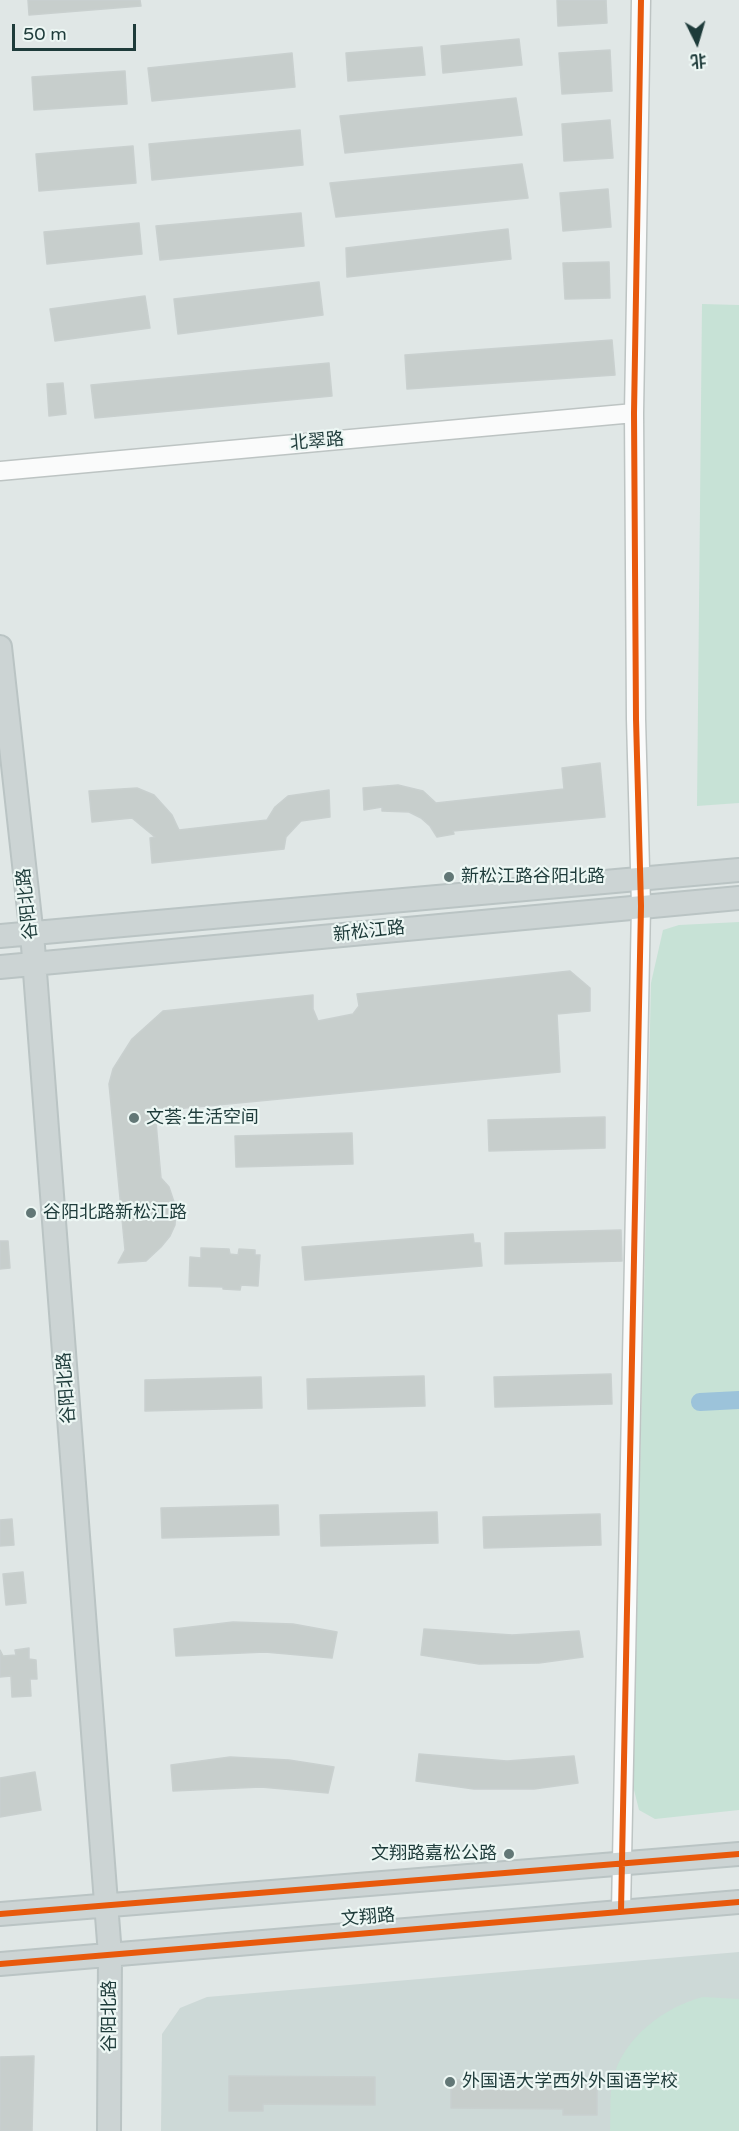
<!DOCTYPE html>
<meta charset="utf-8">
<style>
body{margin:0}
#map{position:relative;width:739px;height:2131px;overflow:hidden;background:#e0e7e6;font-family:"Varela Round","Noto Sans SC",sans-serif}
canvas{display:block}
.north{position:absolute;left:667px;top:12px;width:60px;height:60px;-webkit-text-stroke:4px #edf7f4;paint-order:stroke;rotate:175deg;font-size:16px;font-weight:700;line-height:24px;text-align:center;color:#1e3b3a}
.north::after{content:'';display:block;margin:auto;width:21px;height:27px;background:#1e3b3a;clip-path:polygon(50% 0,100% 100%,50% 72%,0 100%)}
.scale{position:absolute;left:12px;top:24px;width:124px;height:27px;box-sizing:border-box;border:3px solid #1e3b3a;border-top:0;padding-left:8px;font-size:18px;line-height:21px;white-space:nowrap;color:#1e3b3a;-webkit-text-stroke:4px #edf7f4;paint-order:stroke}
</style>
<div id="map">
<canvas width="739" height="2131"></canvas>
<div class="north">北</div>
<div class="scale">50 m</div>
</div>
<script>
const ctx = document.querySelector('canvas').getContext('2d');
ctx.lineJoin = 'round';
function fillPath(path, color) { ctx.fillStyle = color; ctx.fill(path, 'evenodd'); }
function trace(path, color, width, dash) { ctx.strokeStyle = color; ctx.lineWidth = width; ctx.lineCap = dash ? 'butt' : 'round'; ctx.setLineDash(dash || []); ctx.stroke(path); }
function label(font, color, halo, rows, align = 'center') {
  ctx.font = font + ' "Varela Round","Noto Sans SC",sans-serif'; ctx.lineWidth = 4.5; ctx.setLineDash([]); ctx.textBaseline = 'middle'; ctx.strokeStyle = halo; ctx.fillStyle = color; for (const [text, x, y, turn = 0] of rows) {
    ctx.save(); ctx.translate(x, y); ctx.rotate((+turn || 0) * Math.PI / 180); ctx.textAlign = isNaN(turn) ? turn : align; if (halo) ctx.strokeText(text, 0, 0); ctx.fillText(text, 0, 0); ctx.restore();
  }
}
fillPath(new Path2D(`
 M739 1952V2131H161L162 2034 180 2008 207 1997Z`), '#cdd9d7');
fillPath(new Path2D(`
 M702 304 739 305V803L697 806Z
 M739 922V1810L655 1819 639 1810 633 1786 651 983 663 930 679 925Z
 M703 1997 739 1999V2131H610C611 2114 609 2096 613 2079 623 2038 664 2007 703 1997Z`), '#c7e2d6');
trace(new Path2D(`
 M700 1402 739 1400`), '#9cc3da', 18);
const building = new Path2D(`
 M28 0H140L141 6 29 15Z
 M557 0H606L607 23 558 26Z
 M519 39 522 65 443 73 441 46Z
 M422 47 425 75 348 81 346 53Z
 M610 50 612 91 562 94 559 53Z
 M292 53 295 87 152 101 148 68Z
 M125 71 127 104 34 110 32 77Z
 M516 98 522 135 345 153 340 116Z
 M610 120 613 158 564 161 562 124Z
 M300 130 303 165 152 180 149 144Z
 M133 146 136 183 39 191 36 154Z
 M522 164 528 198 336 217 330 183Z
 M608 189 611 227 563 231 560 193Z
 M301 213 304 246 160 260 156 226Z
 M139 223 142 254 47 264 44 232Z
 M508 229 511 259 347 277 346 248Z
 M609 262 610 298 565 299 563 263Z
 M319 282 323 315 178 334 174 299Z
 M145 296 150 328 55 341 50 309Z
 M612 340 615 375 407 389 405 355Z
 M329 363 332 396 95 418 91 385Z
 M63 383 66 414 49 416 47 384Z
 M600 763 605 817 453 831 454 834 437 837 430 826 421 818 409 812 382 811V807L364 810 363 788 398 785 423 791 436 803 564 789 562 768Z
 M137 788 154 795 172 815 179 830 267 820 275 807 288 796 329 790 330 817 301 821 286 837 284 849 152 863 150 838 155 837 132 818 92 822 89 791Z
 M570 971 590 988V1011L557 1014 560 1072 155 1111 161 1178 169 1187 176 1208 175 1225 170 1236 161 1247 146 1261 118 1263 125 1250 109 1084 113 1069 132 1039 163 1011 313 995V1009L318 1021 353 1014 359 1006 357 994Z
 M605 1117V1148L489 1151 488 1120Z
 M352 1133 353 1164 236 1167 235 1136Z
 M621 1230 622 1261 505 1264V1233Z
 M473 1234 474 1243H480L482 1266 305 1280 302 1247Z
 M0 1241H8L10 1268 0 1269Z
 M201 1248 229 1249 230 1254 238 1255 239 1249 255 1250V1255H260L258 1286 241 1285 240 1290 223 1289V1287L189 1286 190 1257 201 1258Z
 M611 1374 612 1404 495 1407 494 1377Z
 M424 1376 425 1406 308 1409 307 1379Z
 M261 1377 262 1408 145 1411V1380Z
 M278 1505 279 1535 162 1538 161 1508Z
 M437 1512 438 1543 321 1546 320 1515Z
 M600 1514 601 1545 484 1548 483 1517Z
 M12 1519 14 1545 0 1546V1520Z
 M23 1572 26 1603 6 1605 3 1574Z
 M233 1622 293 1624 337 1632 332 1658 265 1652 176 1656 174 1629Z
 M424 1629 512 1635 579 1631 583 1657 539 1663 479 1664 421 1655Z
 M29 1648V1659L36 1660 37 1679H30L31 1696 12 1697 11 1676 0 1677V1650L3 1656 16 1655 15 1650Z
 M419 1754 507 1761 574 1756 578 1783 534 1789H474L416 1781Z
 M230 1757 289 1760 334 1767 328 1793 261 1787 173 1791 171 1765Z
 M35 1772 41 1810 0 1817V1778Z
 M34 2056 32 2131H0V2057Z
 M229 2076 375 2077V2105L263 2104V2111H229Z
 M451 2080 597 2081V2115H563V2109L451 2108Z`);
fillPath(building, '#c7cecc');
trace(building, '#c9d0cf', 1.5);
const minor = new Path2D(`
 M0 471 634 413
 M621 1911 641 906 636 719 634 413 641 0`);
const major = new Path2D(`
 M0 647 33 946 110 1955 109 2131
 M0 936 739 870
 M0 967 739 898
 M0 1914 739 1854
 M0 1964 739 1902`);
trace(minor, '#bdc4c3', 21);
trace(major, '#bac4c4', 26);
trace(minor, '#fafbfb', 18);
trace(major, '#ccd4d4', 22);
trace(new Path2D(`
 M621 1911 641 906 636 719 634 413 641 0
 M0 1914 739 1854
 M0 1964 739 1902`), '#e8590c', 6);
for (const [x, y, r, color] of [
 [449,877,6,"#627776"],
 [134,1118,6,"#627776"],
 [31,1213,6,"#627776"],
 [509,1854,6,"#627776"],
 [450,2082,6,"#627776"]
]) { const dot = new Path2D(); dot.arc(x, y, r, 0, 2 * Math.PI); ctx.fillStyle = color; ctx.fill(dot); trace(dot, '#edf7f4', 2); }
label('18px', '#1e3b3a', '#edf7f4', [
 ["北翠路",317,442,-5],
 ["谷阳北路",28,904,-96],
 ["新松江路",369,932,-6],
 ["谷阳北路",67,1388,-94],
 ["文翔路",368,1918,-5],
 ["谷阳北路",110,2016,-90]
]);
label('18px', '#1e3b3a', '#edf7f4', [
 ["新松江路谷阳北路",461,877],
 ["文荟·生活空间",146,1118],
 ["谷阳北路新松江路",43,1213],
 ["文翔路嘉松公路",497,1854,"right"],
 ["外国语大学西外外国语学校",462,2082]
], 'left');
</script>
